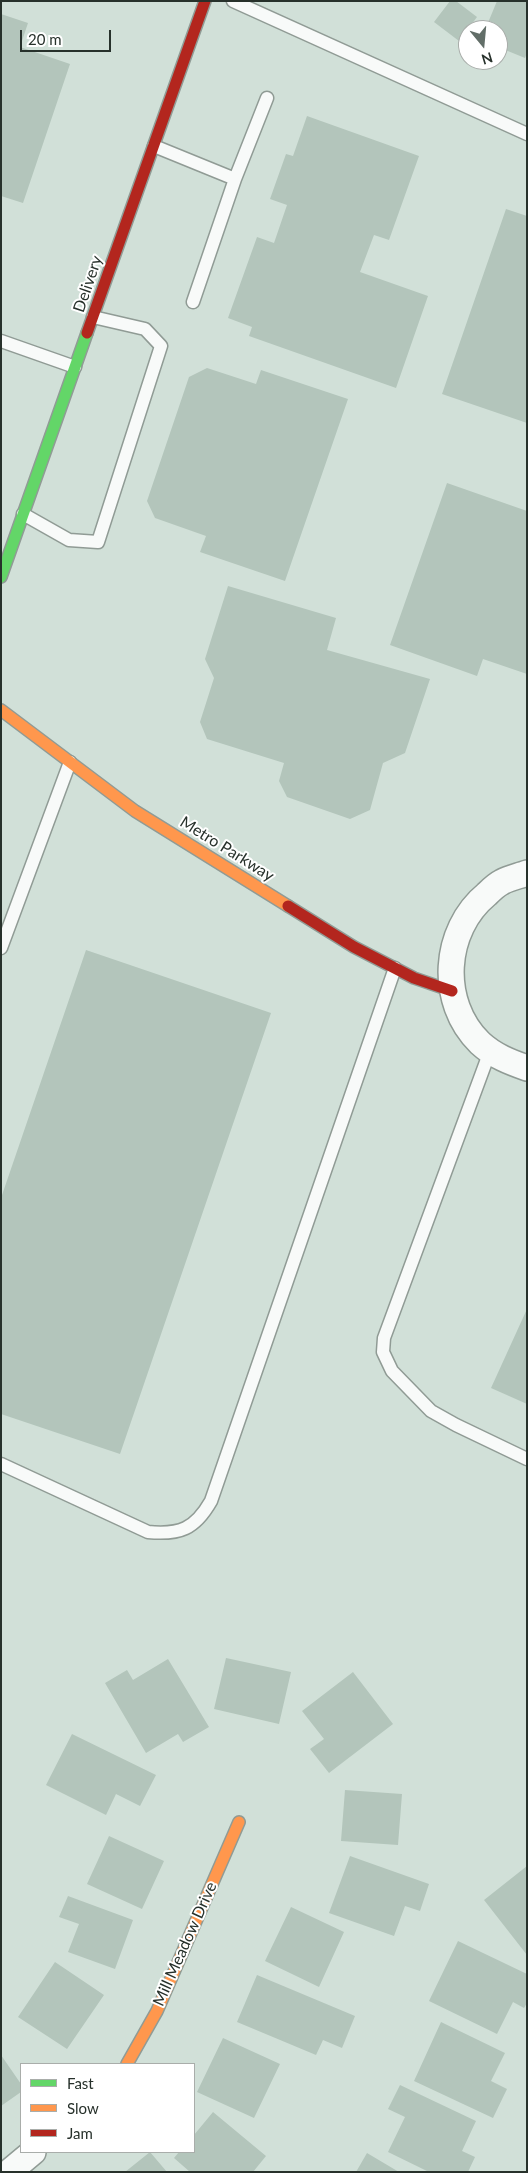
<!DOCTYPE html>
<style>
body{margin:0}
#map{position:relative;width:528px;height:2173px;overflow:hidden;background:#d1e0d8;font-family:Lato,sans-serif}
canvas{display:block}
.frame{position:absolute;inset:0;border:2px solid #27312b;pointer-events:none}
.legend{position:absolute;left:20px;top:2063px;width:175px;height:90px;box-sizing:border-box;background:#fff;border:1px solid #a9adaa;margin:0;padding:6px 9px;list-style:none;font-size:15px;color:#27312b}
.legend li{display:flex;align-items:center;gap:10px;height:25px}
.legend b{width:25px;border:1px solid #a9adaa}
.north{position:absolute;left:458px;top:20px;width:50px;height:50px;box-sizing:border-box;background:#fff;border:1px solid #a9adaa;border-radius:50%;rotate:163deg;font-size:14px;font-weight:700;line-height:20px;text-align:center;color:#27312b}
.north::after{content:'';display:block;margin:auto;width:18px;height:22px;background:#626e68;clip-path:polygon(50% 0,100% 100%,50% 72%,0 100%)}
.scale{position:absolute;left:20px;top:30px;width:91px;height:22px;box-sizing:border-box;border:2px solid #27312b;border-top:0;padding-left:6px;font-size:15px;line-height:18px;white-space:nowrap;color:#27312b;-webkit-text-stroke:4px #fff;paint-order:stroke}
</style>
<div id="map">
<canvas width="528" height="2173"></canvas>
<div class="frame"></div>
<ul class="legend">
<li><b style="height:6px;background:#63d668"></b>Fast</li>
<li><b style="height:6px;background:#ff974d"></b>Slow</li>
<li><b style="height:6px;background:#b3261e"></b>Jam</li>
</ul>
<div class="north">N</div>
<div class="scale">20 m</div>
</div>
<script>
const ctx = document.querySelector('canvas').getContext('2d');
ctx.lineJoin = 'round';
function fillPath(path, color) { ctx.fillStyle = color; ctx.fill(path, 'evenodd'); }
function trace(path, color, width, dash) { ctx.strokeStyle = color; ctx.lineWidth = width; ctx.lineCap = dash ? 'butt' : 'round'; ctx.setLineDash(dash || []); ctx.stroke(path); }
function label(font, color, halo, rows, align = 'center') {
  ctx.font = font + ' Lato,sans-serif'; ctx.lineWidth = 4; ctx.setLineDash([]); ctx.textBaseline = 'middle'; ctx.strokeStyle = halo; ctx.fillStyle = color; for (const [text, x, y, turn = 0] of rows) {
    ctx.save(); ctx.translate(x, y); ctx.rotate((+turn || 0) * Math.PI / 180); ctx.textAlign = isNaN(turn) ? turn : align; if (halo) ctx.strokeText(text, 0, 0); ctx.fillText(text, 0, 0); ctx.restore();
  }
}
fillPath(new Path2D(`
 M450 1H456L477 17 459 41 434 22Z
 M497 1H527V53L525 58 498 47V30H485Z
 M1 14 28 23 20 47 70 64 23 203 1 196Z
 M307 116 419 156 389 240 374 235 360 272 428 296 396 388 249 336 252 327 228 318 257 237 274 243 287 205 270 199 286 154 293 156Z
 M506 209 527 216V423L442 394Z
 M207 368 256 384 261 370 348 399 285 581 200 552 206 536 155 518 147 501 189 377Z
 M447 483 527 511V674L483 659 477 676 390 645Z
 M228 586 336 618 327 650 430 679 405 753 383 763 370 810 350 819 287 797 279 781 284 763 207 739 200 722 214 678 205 659Z
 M86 950 271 1013 120 1454 1 1414V1198Z
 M527 1309V1404L491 1388Z
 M226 1658 291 1672 279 1724 214 1709Z
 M168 1659 209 1727 183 1742 178 1734 146 1753 105 1683 127 1670 133 1680Z
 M353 1672 393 1724 329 1773 310 1749 324 1739 302 1711Z
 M72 1734 156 1775 140 1806 116 1794 106 1815 46 1785Z
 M345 1790 402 1794 398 1845 341 1841Z
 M109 1836 164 1861 142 1909 87 1884Z
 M350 1856 429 1884 420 1911 405 1906 394 1936 329 1913Z
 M527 1866V1955L484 1900Z
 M68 1896 133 1920 115 1969 68 1952 79 1924 59 1917Z
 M291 1907 344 1932 319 1987 265 1961Z
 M458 1941 527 1974V2003L524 2008 513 2002 497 2034 429 2001Z
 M55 1962 104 1995 67 2049 18 2017Z
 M257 1975 355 2016 342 2048 323 2040 316 2055 237 2022Z
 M441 2022 505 2053 491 2081 507 2089 493 2118 414 2081Z
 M223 2038 280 2064 254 2118 197 2092Z
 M1 2055 21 2084V2092L1 2106Z
 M400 2085 476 2121 462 2151 475 2157 468 2172H429L388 2152 405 2117 388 2109Z
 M213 2112 266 2156 253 2172H190L174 2158 179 2152H194V2135Z
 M150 2152 167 2172H125Z
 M367 2153 399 2172H356Z`), '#b3c5bb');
const lane = new Path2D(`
 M233 1 527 134
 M154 146 235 179
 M193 302 235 179 267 98
 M1 341 75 367
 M23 514 69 540 98 542 161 346 145 329 93 317
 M1 948 70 762
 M490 1051 384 1338 383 1352 392 1371 431 1411 456 1425 527 1459
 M1 1464 148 1532C180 1535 195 1529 211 1501L395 968`);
const street = new Path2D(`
 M527 873C519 876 509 878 502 882 496 885 491 890 487 894 443 930 438 1002 480 1043 494 1056 510 1062 527 1068
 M9 2172 33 2152`);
const fast = new Path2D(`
 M1 577 87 333`);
const slow = new Path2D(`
 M1 710 135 811 288 906
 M127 2064 157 2011 239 1822`);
const jam = new Path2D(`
 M87 333 205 1
 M288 906 354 947 414 978 452 991`);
trace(lane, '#909b95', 15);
trace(street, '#909b95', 28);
trace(fast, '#909b95', 14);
trace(slow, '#909b95', 14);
trace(jam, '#909b95', 14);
trace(lane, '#f8faf9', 12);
trace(street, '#f8faf9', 25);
trace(fast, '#63d668', 11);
trace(slow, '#ff974d', 11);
trace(jam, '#b3261e', 11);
label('16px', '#27312b', '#fff', [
 ["Delivery",88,284,-71],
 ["Metro Parkway",227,849,32],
 ["Mill Meadow Drive",185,1944,-66]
]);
</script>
